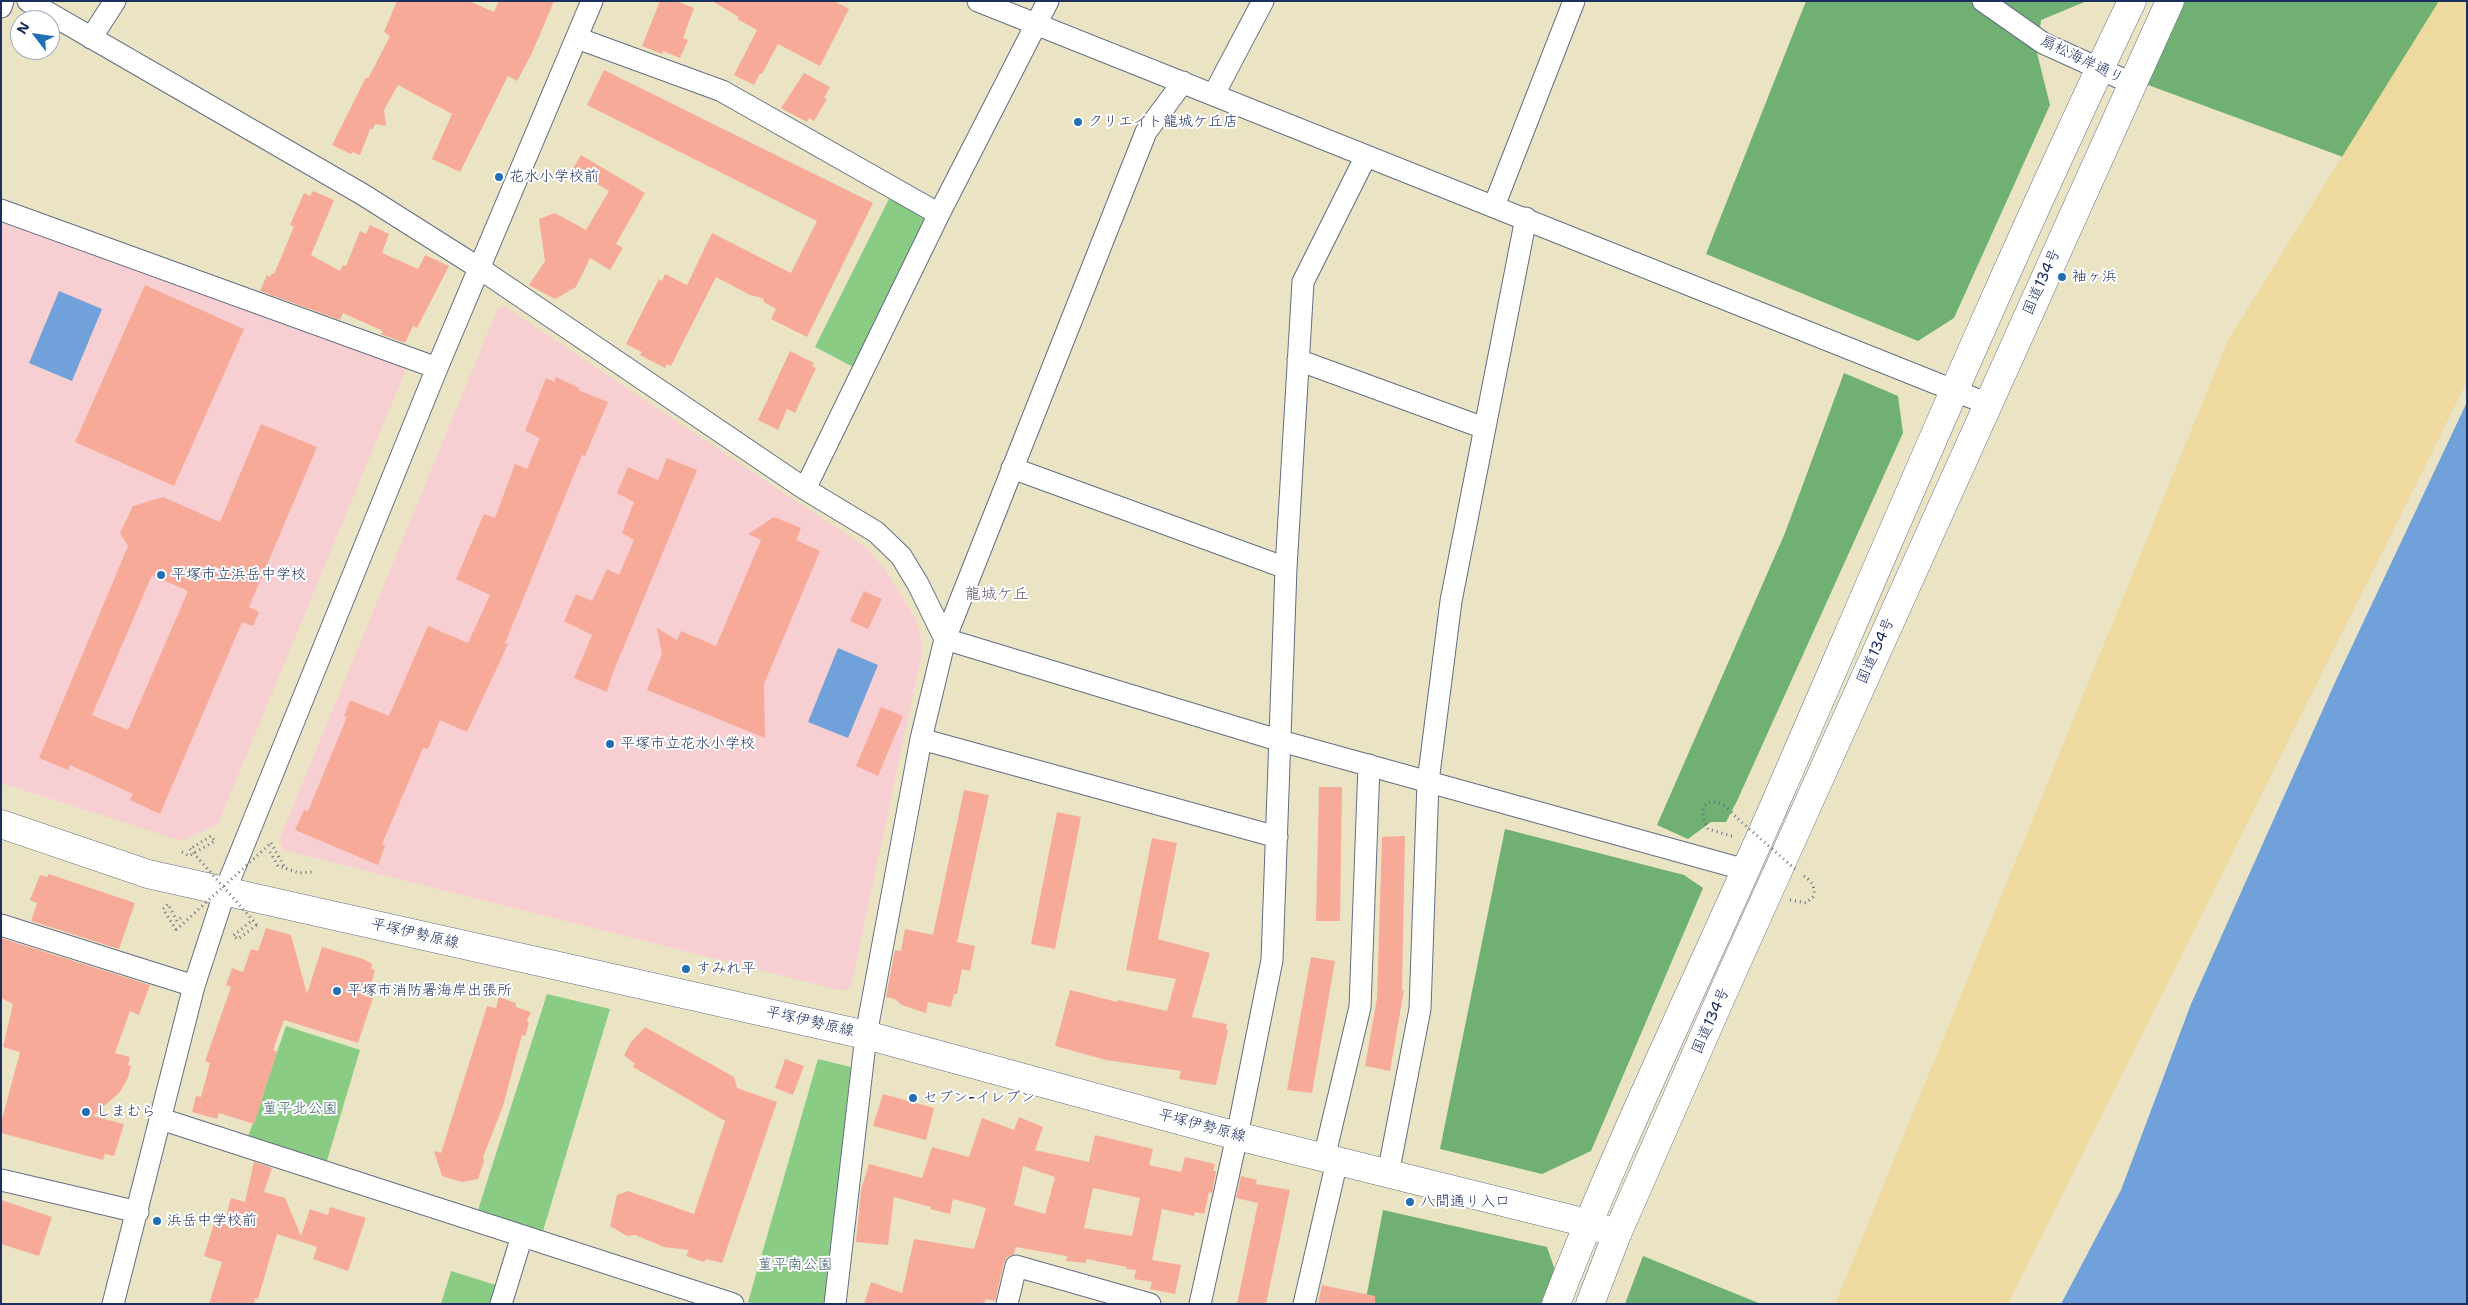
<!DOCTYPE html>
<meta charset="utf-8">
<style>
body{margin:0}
#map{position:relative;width:2468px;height:1305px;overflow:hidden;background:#eae4c5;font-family:"Shantell Sans",sans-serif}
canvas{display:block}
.frame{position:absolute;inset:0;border:2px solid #1b2f5e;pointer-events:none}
.north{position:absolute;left:10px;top:10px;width:50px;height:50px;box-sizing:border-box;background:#fff;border:1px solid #a4acbf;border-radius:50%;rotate:300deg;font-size:14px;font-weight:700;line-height:20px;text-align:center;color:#1b2f5e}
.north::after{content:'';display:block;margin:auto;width:18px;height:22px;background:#1f6fb2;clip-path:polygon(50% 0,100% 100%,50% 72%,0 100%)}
</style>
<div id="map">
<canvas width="2468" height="1305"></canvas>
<div class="frame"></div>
<div class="north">N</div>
</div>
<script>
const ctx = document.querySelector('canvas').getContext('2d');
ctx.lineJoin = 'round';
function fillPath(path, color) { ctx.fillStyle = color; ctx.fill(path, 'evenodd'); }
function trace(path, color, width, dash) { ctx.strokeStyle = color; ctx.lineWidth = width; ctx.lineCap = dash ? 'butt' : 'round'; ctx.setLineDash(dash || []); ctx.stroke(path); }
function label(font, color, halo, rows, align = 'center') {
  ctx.font = font + ' "Shantell Sans","Klee One",sans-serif'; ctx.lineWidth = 4; ctx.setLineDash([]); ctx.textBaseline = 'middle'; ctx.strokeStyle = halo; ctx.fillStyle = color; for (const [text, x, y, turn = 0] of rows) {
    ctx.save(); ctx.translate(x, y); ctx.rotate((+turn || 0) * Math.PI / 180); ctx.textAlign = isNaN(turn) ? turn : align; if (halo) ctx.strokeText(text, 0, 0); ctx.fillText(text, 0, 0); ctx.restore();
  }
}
fillPath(new Path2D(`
 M1 217 407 367 218 824 182 841 1 783Z
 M505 307 868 549 885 570 916 619 923 648 851 986 843 991 283 850 279 840 497 310Z`), '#f7cfd2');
fillPath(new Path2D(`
 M890 197 932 211 855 368 815 347Z
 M547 994 610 1009 543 1231 478 1210Z
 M286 1026 360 1050 326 1164 247 1140Z
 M818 1059 851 1067 825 1304H753L748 1302Z
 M451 1271 499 1286 494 1304H441Z`), '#8bcc84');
fillPath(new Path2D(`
 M1806 1H2087L2041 20 2037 53 2050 105 1954 318 1918 341 1706 254Z
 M2180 1H2439L2362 164 2140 82Z
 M1844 373 1898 396 1903 433 1737 801 1726 822H1711L1688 839 1657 825 1785 533Z
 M1505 829 1684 875 1703 888 1591 1151 1542 1174 1440 1149Z
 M1383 1210 1547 1247 1557 1276 1547 1304H1365Z
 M1643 1256 1761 1304H1625Z`), '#70b072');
fillPath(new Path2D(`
 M2439 1H2467V382L2008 1304H1835L2228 340Z`), '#eeda9e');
fillPath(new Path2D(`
 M59 291 102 309 72 381 29 363Z
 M2467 402V1304H2061L2121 1190 2191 1004 2337 678Z
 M838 648 878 665 848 738 808 722Z`), '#70a1da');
fillPath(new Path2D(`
 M397 1H469L494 12 499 1H554L532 53 517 81 508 76 460 172 432 159 452 114 398 85 384 110 386 126 375 124 373 129H370L360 155 353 152 351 154 332 145 366 77 368 79 390 36 384 32Z
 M660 1H676L694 8 683 38 688 40 680 58 663 51 662 54 642 46Z
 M712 1H834L849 9 820 66 778 44 762 74 760 73 754 85 734 75 757 30 737 19 739 17Z
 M604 70 873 203 807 337 771 319 776 309 764 302 763 298 750 295 716 277 671 366 667 364 665 368 640 355 642 352 626 344 659 279 662 281 665 274 687 285 712 233 791 273 817 221 587 105Z
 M804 73 830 87 824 98 827 99 814 121 809 118 807 122 781 108Z
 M581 155 645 193 616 244 623 248 610 270 590 258 576 287 555 299 529 285 545 261 539 219 555 213 586 230 609 191 572 170Z
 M313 191 334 200 311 255 340 271 343 265 346 266 360 231 366 234 370 225 389 234 382 253 418 269 425 255 449 266 417 328 413 326 405 343 381 334 383 331 343 313 340 320 260 291 267 275 270 277 272 273 274 274 294 227 290 225 304 193 310 196Z
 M145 285 244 329 174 486 75 442Z
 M790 351 814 363 812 366 816 368 795 413 787 409 778 430 758 420Z
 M556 377 579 388 578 390 608 402 585 456 582 455 505 643 508 644 467 732 440 720 428 749 423 748 382 844 385 846 378 865 295 830 304 810 308 811 347 717 344 716 350 700 389 716 428 626 468 643 490 595 456 579 484 514 495 518 515 464 527 469 540 438 525 431 546 378 554 382Z
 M261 424 317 447 249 607 259 612 253 626 242 622 160 814 130 800 133 794 70 765 68 770 39 758 128 546 120 533 133 506 163 497 220 522ZM152 575 188 591 128 730 92 715Z
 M667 458 697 470 612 675 607 692 574 678 592 635 564 621 576 594 592 601 607 569 619 575 634 540 622 533 634 502 617 493 628 467 658 480Z
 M774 517 801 528 796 540 820 551 764 684 765 738 647 690 662 654 657 628 677 640 681 631 716 646 761 540 748 534Z
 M864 591 882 599 868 629 850 621Z
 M881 707 903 716 878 776 856 766Z
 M1319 787H1342L1340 921H1316Z
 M964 790 989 795 957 942 975 946 970 971 962 969 957 994H954L951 1007 928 1002 926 1013 902 1005 895 999 886 997 895 950 901 951 905 929 933 935Z
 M1057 812 1081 817 1055 949 1031 944Z
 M1405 836 1402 991 1404 990 1390 1071 1365 1066 1377 998 1382 837Z
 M1152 838 1177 843 1158 939 1210 953 1192 1017 1227 1024 1226 1029 1228 1030 1216 1085 1179 1079 1181 1071 1106 1060 1055 1046 1070 990 1117 1002 1118 1000 1167 1011 1176 979 1126 970Z
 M49 874 135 903 119 949 31 921 37 903 30 900 40 875 47 877Z
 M266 928 291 935 307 994 322 947 363 959 372 964 371 969 375 970 371 984 377 986 358 1043 284 1020 273 1050 277 1052 254 1124 219 1113 217 1119 192 1112 196 1096 201 1097 210 1063 205 1061 231 987 226 985 232 968 243 972 251 949 258 951Z
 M1 938 150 985 139 1015 130 1011 115 1053 130 1057 128 1065 131 1066 128 1078 120 1092 93 1116 124 1124 114 1156 105 1154 103 1160 1 1133V1123L20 1052 3 1047 13 1004 1 998Z
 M1311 957 1335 961 1312 1093 1287 1090Z
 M499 997 516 1003V1007L531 1012 527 1020 529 1023 525 1036 522 1035 503 1106 483 1157 484 1161 478 1179 462 1182 442 1176 434 1151 441 1153 487 1006 496 1008Z
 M645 1027 734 1077 737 1088 777 1102 722 1263 706 1259 704 1262 686 1256 689 1250 664 1247 635 1235 627 1236 610 1226 617 1195 628 1191 694 1214 725 1121 633 1067 635 1064 624 1055 631 1042Z
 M785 1059 804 1066 793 1095 775 1088Z
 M883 1094 934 1108 926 1140 873 1126Z
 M1019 1117 1043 1127 1035 1150 1089 1162 1095 1135 1153 1149 1149 1165 1181 1172 1185 1157 1215 1164 1213 1171H1216L1212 1193 1209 1192 1204 1214 1195 1212 1194 1216 1162 1209 1152 1260 1181 1265 1175 1294 1150 1289 1152 1282 1134 1279 1136 1270 1126 1269 1127 1267 1086 1259V1263L1066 1261 1067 1256 1016 1247 1014 1254 1007 1257 1004 1263 995 1301 986 1299 984 1304H864L871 1282 902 1293 914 1239 974 1249 986 1208 953 1199 950 1214 930 1209 931 1207 894 1197 888 1245 856 1242 861 1190 869 1164 922 1178 932 1147 969 1157 982 1118 1014 1130ZM1023 1166 1055 1177 1045 1214 1014 1205ZM1093 1188 1140 1198 1132 1236 1084 1228Z
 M254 1162 272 1168 264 1192 285 1198 301 1236 310 1209 328 1215 330 1207 366 1218 348 1271 313 1259 317 1247 277 1234 258 1299 255 1298 254 1304H209L222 1262 204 1256 217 1214 226 1217 231 1198 245 1202Z
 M1241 1176 1257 1180 1256 1184 1290 1190 1266 1304H1237L1258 1203 1236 1198Z
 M1 1200 52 1217 39 1256 1 1244Z
 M1322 1285 1375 1296V1304H1318Z`), '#f8aa98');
const minor = new Path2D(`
 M28 1 362 194 479 268 805 489 876 532 901 556 918 584 945 639 1281 741 1746 870
 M978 1 1988 404
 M1983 1 2043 43 2131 83
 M1 7 3 1
 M91 38 115 1
 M577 38 722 91 939 214
 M1214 94 1263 1
 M1494 206 1574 1
 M1 210 437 368
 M1298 360 1484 428
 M1012 468 1286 568
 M805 489 939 214 1048 1
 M921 739 1277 837
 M1 925 194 986
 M161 1119 733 1304
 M1324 1158 1360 1007 1369 765
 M1388 1174 1420 1009 1428 782 1451 601 1526 218
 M1 1180 138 1212
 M113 1304 194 986 225 891 437 368 592 1
 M501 1304 522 1236
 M835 1304 866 1035 921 739 945 639 1146 132 1183 82
 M1007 1304 1016 1266 1150 1304
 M1200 1304 1237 1136 1272 960 1286 568 1303 282 1366 156
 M1304 1304 1337 1161`);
const major = new Path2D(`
 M1 824 148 874 866 1035 1237 1136 1587 1223 1617 1234`);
const highway = new Path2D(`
 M1556 1304C1622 1133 1704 967 1777 799 1893 532 2006 264 2132 1
 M1590 1304 1617 1234 1726 986 2170 1`);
trace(minor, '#636e82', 23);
trace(major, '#636e82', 29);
trace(highway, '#636e82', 29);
trace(new Path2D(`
 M1732 836 1708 829C1703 821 1697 801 1715 802 1724 803 1732 813 1738 819
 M271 843 285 868 299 873 313 872
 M182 852 189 856 215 841 211 836 190 849
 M270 852 278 866 285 868
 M1790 900 1806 903 1814 896C1815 884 1811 881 1801 874
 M250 922 233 936 238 939 257 925
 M176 930 163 909 168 904 177 921 183 916`), '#636e82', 3, [1, 4]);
trace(minor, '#fff', 21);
trace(major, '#fff', 28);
trace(highway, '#fff', 28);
trace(new Path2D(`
 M1738 819 1795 869
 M190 849 257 925
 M176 930 271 843`), '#636e82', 3, [1, 4]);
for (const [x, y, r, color] of [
 [1078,122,5,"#1f6fb2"],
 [499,177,5,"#1f6fb2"],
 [2062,277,5,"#1f6fb2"],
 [161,575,5,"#1f6fb2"],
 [610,744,5,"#1f6fb2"],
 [686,969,5,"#1f6fb2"],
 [337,991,5,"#1f6fb2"],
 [913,1098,5,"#1f6fb2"],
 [86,1112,5,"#1f6fb2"],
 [1410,1202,5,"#1f6fb2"],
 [157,1221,5,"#1f6fb2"]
]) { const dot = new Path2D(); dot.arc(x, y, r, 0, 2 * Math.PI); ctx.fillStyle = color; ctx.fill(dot); trace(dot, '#fff', 2); }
label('15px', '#1b2f5e', '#fff', [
 ["扇松海岸通り",2082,60,26],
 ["国道134号",2042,282,-66],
 ["国道134号",1876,651,-66],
 ["平塚伊勢原線",415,934,13],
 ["国道134号",1711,1021,-66],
 ["平塚伊勢原線",810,1022,13],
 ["平塚伊勢原線",1202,1126,15]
]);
label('15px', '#1b2f5e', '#fff', [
 ["クリエイト龍城ケ丘店",1088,122],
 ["花水小学校前",509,177],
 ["袖ヶ浜",2072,277],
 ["平塚市立浜岳中学校",171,575],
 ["平塚市立花水小学校",620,744],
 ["すみれ平",696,969],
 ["平塚市消防署海岸出張所",347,991],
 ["セブン-イレブン",923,1098],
 ["しまむら",96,1112],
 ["八間通り入口",1420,1202],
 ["浜岳中学校前",167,1221]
], 'left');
label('15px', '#3d5e69', '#fff', [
 ["菫平北公園",300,1109],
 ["菫平南公園",795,1265]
]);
label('16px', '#685a72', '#fff', [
 ["龍城ケ丘",997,595]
]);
</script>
